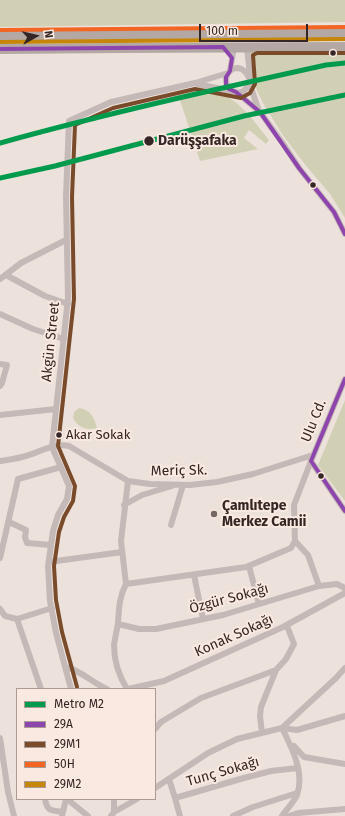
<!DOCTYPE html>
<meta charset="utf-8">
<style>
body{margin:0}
#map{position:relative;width:345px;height:816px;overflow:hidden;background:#ece1db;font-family:"Fira Sans",sans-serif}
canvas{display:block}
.legend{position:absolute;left:16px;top:688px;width:140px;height:112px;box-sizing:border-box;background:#fae9e1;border:1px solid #ab9b95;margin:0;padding:5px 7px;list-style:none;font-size:12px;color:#342624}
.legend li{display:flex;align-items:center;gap:8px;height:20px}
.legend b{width:20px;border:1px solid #ab9b95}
.north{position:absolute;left:16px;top:16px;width:40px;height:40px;-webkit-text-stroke:3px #fae9e1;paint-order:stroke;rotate:82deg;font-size:11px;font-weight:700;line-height:16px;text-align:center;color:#342624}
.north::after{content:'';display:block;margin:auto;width:14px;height:18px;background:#342624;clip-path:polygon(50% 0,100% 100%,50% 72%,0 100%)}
.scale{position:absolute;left:199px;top:24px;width:109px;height:18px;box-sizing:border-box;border:2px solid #342624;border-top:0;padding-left:5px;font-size:12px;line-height:14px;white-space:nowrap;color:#342624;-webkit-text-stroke:3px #fae9e1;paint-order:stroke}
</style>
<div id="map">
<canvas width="345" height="816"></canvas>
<ul class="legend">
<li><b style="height:5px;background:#009a4c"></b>Metro M2</li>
<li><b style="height:5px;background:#8e44ad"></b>29A</li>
<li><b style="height:5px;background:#7a4b2a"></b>29M1</li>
<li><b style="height:5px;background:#f26522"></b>50H</li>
<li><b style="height:5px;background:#c68609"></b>29M2</li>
</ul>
<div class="north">N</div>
<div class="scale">100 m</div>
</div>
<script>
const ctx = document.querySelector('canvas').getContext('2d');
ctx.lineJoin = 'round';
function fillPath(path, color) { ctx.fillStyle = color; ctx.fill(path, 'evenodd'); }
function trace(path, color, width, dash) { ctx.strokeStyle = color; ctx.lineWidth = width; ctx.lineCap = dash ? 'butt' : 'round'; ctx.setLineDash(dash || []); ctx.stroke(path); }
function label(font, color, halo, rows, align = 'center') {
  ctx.font = font + ' "Fira Sans",sans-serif'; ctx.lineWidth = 4; ctx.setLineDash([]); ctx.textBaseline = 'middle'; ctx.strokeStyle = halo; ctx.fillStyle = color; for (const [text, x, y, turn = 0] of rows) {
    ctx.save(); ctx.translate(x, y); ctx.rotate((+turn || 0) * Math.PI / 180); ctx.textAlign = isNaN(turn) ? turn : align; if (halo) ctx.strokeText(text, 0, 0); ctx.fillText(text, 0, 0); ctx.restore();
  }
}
fillPath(new Path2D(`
 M0 0H345V22L0 27Z
 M345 50V218L330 194 303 162 282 134 263 103 257 91 252 71 249 51Z
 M194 90C200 90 207 90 213 91 239 98 253 120 269 140L266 144 249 130 244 138 258 149 200 161 179 97 181 95Z
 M345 400V501L318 465Z
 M79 408C91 410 94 417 97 428 86 431 78 427 73 418L74 412Z`), '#d2d0b4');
trace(new Path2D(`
 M247 47C247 57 253 79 247 87 238 102 217 83 230 71 232 69 235 68 238 68 244 69 247 73 249 78
 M230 71 234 47
 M249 82 259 111
 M197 84 231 91
 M236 92 260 112 284 145 299 168 334 212 345 234
 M6 275 45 296 68 304
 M0 279 21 263 66 240
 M0 314 33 329 64 339
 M0 364 7 365 2 383 0 386
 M345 379 311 461 345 511
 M0 415 56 409
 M0 461C7 460 15 459 22 457 37 454 53 442 69 446L128 481 150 484 190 485 217 482 253 474 313 455
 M124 505 142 495 172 486
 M9 522 26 530 25 537 27 543 51 545
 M171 525 183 485
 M295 541 308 555 319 586
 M0 558 18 479 61 467
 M49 562 122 552
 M249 566 259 604
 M194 575 203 619
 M126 584 121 541 128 481
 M0 609 5 616 17 619 52 608
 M17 619 41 689
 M118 624 139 629H156L223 615 319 586 337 584 345 588
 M66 667C82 671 92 683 107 689
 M71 689 56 633 50 601 48 566 53 531 58 515 67 499 69 486 52 447 68 298 66 197 69 121 111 102 195 83 228 73
 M127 689C119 676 114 660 114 645 115 638 117 630 118 623 119 609 119 597 126 584L246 567 291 548 295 541 294 505 311 461
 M128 689 164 681 283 627 345 593
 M282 728 297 730 345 716
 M155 729 161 722 201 698 276 670
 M262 733 260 716 261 707 276 670 286 659 294 644 287 626
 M0 738 8 792 14 816
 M294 746 304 757 345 764
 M169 779 175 798
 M155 788 208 753 237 739 282 728 336 678 345 668
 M45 799C47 812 52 810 63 812
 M67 799 88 816
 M114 812V799
 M62 816 66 799
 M111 816 114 812 137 799
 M180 816 175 798 244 778 271 771 298 768
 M233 816 253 807 297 793
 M282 816C286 810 294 802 297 795 305 773 292 748 282 728
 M289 816 298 813 345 809`), '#c4b9b6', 6);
trace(new Path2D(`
 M0 36 144 34 345 33
 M0 49 118 48 345 47`), '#b3a8a4', 10);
trace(new Path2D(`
 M0 49 223 47 232 58 230 71 226 77V85L229 89 236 92 260 112 299 168 334 212 345 234
 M345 379 311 461 345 511`), '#8e44ad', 4);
trace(new Path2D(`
 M77 687 62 632 56 600 54 566 59 532 64 517 73 501 75 486 58 446 74 299 72 197 75 125 113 108 195 89 241 98 250 93 255 84 253 55 257 53H345`), '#7a4b2a', 4);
trace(new Path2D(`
 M0 30 345 27`), '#f26522', 4);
trace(new Path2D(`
 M0 42 345 39`), '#c68609', 4);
trace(new Path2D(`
 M0 143C108 113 217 89 326 65L345 63
 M0 178 55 166 244 116 345 95`), '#009a4c', 5);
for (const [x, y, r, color] of [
 [333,53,3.5,"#342624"],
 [149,141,5.5,"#342624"],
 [313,185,3.5,"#342624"],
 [59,435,3.5,"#342624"],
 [321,476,3.5,"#342624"],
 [214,514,4,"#746764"]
]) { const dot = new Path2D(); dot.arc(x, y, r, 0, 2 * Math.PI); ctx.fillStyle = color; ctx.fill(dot); trace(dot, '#fae9e1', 1.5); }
label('13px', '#342624', '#fae9e1', [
 ["Akar Sokak",66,435]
], 'left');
label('bold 14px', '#342624', '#fae9e1', [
 ["Darüşşafaka",158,141]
], 'left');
label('14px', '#342624', '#fae9e1', [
 ["Akgün Street",51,342,-84],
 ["Ulu Cd.",314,421,-68],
 ["Meriç Sk.",179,471,-1],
 ["Özgür Sokağı",229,599,-15],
 ["Konak Sokağı",234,636,-24],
 ["Tunç Sokağı",223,772,-16]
]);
label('bold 14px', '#342624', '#fae9e1', [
 ["Çamlıtepe",222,506],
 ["Merkez Camii",222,522]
], 'left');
</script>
